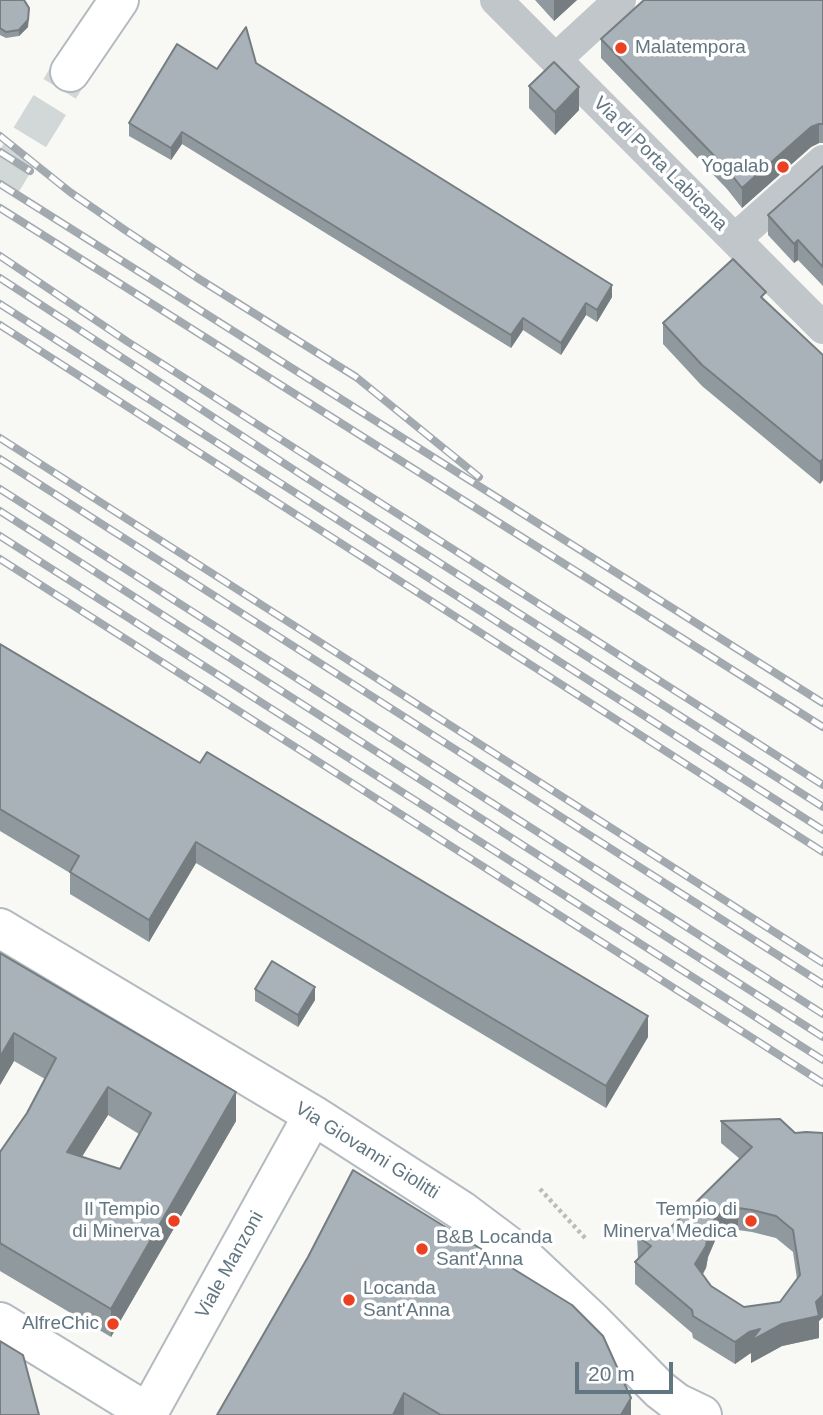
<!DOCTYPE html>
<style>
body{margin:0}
#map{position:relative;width:823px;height:1415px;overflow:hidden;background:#f8f8f5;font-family:Helvetica,sans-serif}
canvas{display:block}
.scale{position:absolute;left:575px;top:1362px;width:98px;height:32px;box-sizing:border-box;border:4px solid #627682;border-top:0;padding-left:9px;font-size:21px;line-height:24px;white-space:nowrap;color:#627682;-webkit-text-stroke:5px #fff;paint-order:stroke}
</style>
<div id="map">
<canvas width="823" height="1415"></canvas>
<div class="scale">20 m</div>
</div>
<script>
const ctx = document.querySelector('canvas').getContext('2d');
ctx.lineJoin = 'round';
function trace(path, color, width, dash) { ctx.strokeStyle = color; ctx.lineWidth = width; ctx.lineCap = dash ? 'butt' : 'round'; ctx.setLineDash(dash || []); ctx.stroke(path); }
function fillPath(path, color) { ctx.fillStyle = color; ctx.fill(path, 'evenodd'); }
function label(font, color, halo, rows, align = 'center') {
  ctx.font = font + ' Helvetica,sans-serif'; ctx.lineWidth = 7; ctx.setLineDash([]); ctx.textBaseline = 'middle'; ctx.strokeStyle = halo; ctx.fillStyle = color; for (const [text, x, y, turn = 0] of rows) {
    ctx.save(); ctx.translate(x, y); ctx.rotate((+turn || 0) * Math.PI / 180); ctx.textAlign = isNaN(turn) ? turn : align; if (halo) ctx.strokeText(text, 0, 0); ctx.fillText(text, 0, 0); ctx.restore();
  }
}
trace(new Path2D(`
 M0 186 70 72`), '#d2d8d8', 38, [38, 19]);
const secondary = new Path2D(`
 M70 72 119 0
 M0 928 313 1115 462 1211 526 1259 592 1321 660 1390 677 1403 702 1415
 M0 1322 148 1413
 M147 1415 313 1115`);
trace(secondary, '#b3babf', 42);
trace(new Path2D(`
 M540 1189 587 1240`), '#b9bdc0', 4.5, [3.5, 3.5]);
trace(new Path2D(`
 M496 0 823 328
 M556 59 620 0
 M735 239 823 161`), '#c1c6ca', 32);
trace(secondary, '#fff', 38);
const rail = new Path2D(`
 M0 136 70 192 125 230 196 277 356 377 479 477
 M0 152 30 171
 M0 184 823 703
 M0 208 823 727
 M0 256 128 342 823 785
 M0 278 305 477 823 807
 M0 304 823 830
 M0 325 823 852
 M0 438 823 963
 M0 459 823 984
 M0 489 823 1014
 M0 511 823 1037
 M0 536 823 1060
 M0 559 823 1083`);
trace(rail, '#a2aab0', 8);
trace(rail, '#fff', 5, [16]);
fillPath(new Path2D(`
 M0 0 29 14 28 27 19 36 6 38 0 35Z
 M535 0H577L554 21Z
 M823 0V143H819L811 147 742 208 727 189 601 58V39Z
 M256 63 612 297 597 322 586 315 561 355 523 330 511 348 182 144 171 160 129 136V123L217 69Z
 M529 86 579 110 555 135 529 108Z
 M823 166V286L798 260 794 263 768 235V215Z
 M766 301 823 355V480L820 484 702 386 663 344V323Z
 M0 644 648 1037 606 1108 196 863 149 942 70 894V873L0 831Z
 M0 953 236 1121 111 1337 0 1271V1152L27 1113 45 1079 14 1061 0 1085ZM108 1115 139 1134 120 1169 81 1157Z
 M255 989 315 1000 298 1027 255 1001Z
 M721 1121 795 1133H823V1317L819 1321V1338L782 1346 751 1363V1353L735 1364 693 1338 692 1333 635 1284V1262L638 1259 637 1236 669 1229 740 1159 721 1143ZM738 1230 752 1232 776 1238 793 1252 797 1279 780 1302 744 1307 711 1286 703 1274 706 1268 708 1257 717 1236Z
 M308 1257 631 1415H217Z`), '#90999e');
fillPath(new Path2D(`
 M554 0H577L554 21Z
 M29 8 28 27 19 36V30Z
 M579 87V110L555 135V112Z
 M819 124V143L811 147 742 208V188L811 127Z
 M182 132V144L171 160V148Z
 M798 240V260L794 263V244Z
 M612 285V297L597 322V310Z
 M586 303V315L561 355V343Z
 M523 318V330L511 348V335Z
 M823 459V480L820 484V462Z
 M196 842V863L149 942V920Z
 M315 987V1000L298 1027V1015Z
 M648 1016V1037L606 1108V1086Z
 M14 1033V1061L0 1085V1057Z
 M108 1087V1115L67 1181V1152Z
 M236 1092V1121L111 1337V1309Z
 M738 1208V1230L717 1236 708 1257 706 1268 695 1286V1264L717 1214Z
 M823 1295V1317L819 1321V1338L782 1346 751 1363V1353L749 1354 735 1364V1342L749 1332 816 1302Z
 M404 1393V1415H393Z
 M631 1398V1415H621Z`), '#767d81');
const building = new Path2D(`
 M0 0H24L29 8 28 20 19 30 6 32 0 28Z
 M644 0H823V124H819L811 127 742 188 727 169 601 39Z
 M246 27 256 63 612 285 597 310 586 303 561 343 523 318 511 335 182 132 171 148 129 123 177 44 217 69Z
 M554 62 579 87 555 112 529 86Z
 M823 166V267L798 240 794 244 768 215Z
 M733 259 766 292 761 297 823 355V459L820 462 702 365 663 323Z
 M0 644 200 763 207 752 648 1016 606 1086 196 842 149 920 70 872 79 856 0 809Z
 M0 953 236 1092 111 1309 0 1243V1152L27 1113 56 1058 14 1033 0 1057ZM108 1087 151 1113 120 1169 67 1152Z
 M272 961 315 987 298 1015 255 989Z
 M780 1119 795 1133 806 1132 823 1133V1295L816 1302 819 1316 782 1324 751 1341 760 1329 749 1332 735 1342 693 1316 692 1310 635 1262 651 1246 637 1236 669 1229 752 1147 721 1121ZM738 1208 752 1210 776 1216 793 1230 800 1275 780 1302 744 1307 711 1286 695 1264 706 1246 708 1234 717 1214Z
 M353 1170 572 1305 603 1336 631 1398 621 1415H441L404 1393 393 1415H217L308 1257Z
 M0 1341 23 1355 39 1415H0Z`);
fillPath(building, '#a8b2b8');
trace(building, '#767d81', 2);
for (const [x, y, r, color] of [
 [621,48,7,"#eb4122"],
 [783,167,7,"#eb4122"],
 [174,1221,7,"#eb4122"],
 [751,1221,7,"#eb4122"],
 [422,1249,7,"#eb4122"],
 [349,1300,7,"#eb4122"],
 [113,1324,7,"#eb4122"]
]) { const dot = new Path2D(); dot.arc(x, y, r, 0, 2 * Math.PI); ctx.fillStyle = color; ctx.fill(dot); trace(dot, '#fff', 2.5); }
label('19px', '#627682', '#fff', [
 ["Malatempora",635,48,"left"],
 ["Yogalab",769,167],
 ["Il Tempio",160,1210],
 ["di Minerva",160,1232],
 ["Tempio di",737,1210],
 ["Minerva Medica",737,1232],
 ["B&B Locanda",436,1238,"left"],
 ["Sant'Anna",436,1260,"left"],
 ["Locanda",363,1289,"left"],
 ["Sant'Anna",363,1311,"left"],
 ["AlfreChic",99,1324]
], 'right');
label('19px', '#627682', '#fff', [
 ["Via di Porta Labicana",660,164,45],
 ["Via Giovanni Giolitti",367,1151,32],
 ["Viale Manzoni",230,1265,-61]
]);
</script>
